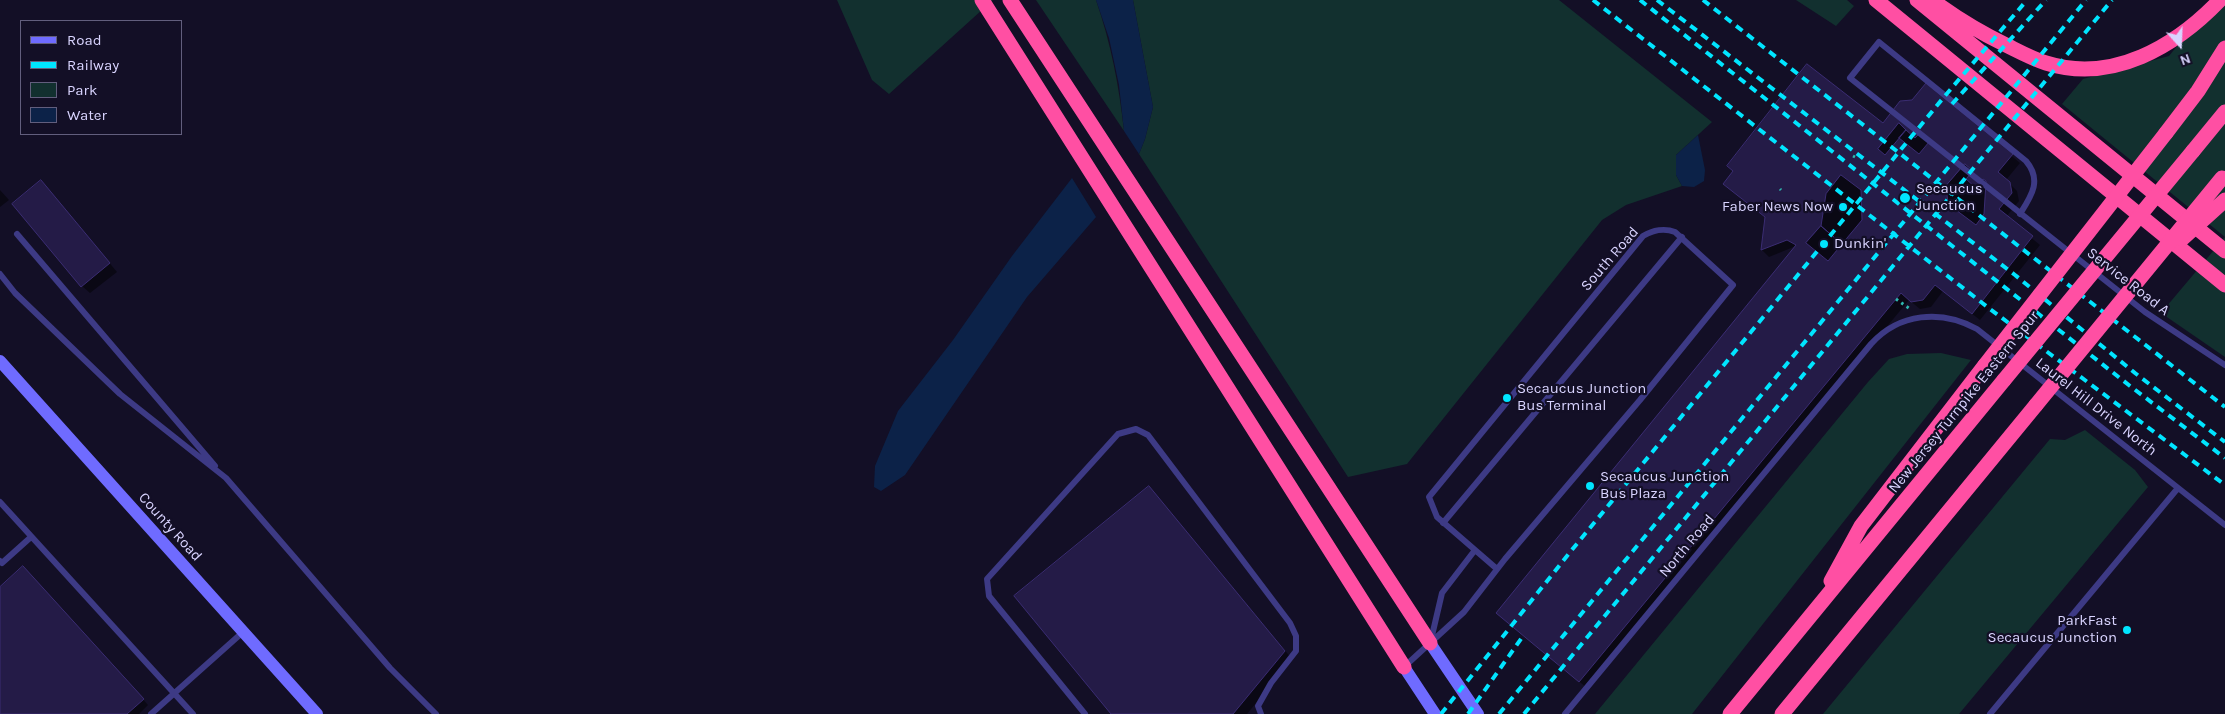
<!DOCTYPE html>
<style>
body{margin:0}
#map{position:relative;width:2225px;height:714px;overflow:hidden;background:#130f26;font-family:Karla,sans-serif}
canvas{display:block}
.legend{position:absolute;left:20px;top:20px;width:162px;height:115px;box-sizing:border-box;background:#130f26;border:1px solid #625e7d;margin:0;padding:6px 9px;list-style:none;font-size:15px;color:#d9d4ff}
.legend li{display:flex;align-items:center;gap:10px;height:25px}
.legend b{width:25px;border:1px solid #625e7d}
.north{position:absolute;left:2155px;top:20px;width:50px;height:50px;-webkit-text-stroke:4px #130f26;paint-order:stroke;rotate:160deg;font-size:14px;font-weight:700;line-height:20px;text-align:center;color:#d9d4ff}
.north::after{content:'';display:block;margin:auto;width:18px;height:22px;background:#d9d4ff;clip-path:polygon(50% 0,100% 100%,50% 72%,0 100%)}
</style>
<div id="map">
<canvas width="2225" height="714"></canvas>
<ul class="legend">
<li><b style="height:6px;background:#6f6bff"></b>Road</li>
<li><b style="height:6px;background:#00e5ff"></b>Railway</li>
<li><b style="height:14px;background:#12302f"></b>Park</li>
<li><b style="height:14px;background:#0c2248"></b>Water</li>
</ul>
<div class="north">N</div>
</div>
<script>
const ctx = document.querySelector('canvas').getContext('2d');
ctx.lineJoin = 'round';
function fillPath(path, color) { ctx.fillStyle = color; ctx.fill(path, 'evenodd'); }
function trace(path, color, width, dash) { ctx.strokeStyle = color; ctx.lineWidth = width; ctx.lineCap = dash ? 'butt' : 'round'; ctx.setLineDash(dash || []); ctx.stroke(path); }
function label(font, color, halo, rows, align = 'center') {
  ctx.font = font + ' Karla,sans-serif'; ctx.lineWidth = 4.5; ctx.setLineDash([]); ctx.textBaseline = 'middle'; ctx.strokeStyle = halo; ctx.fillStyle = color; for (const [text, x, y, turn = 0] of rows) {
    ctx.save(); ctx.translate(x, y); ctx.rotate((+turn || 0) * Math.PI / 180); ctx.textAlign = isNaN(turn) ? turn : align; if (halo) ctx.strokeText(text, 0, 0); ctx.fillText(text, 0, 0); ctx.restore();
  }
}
fillPath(new Path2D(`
 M837 0H993L889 94 872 80Z
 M1036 0H1096C1111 44 1119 85 1124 131Z
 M1133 0H1559L1712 122 1676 155V175L1682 186 1626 205 1602 220 1407 464 1348 477 1139 154 1145 139 1153 107Z
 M1796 0H1847L1854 6 1836 26Z
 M2214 0H2225V357L2161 313 2225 237 2062 104 2083 79 2169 56Z
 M1941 353 1971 360 1692 714H1595L1868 382 1889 359 1907 354Z
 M2085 430 2135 470 2148 487 1959 714H1823L2050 439 2065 440Z`), '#12302f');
fillPath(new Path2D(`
 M1096 0H1133L1153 107 1145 139 1139 154 1124 131 1119 85 1109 38Z
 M1698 135 1705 170 1704 181 1694 187 1682 186 1676 175V155Z
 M1072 178 1096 217 1027 297 905 475 881 491 874 487 875 466 898 411 953 340 1012 256Z`), '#0c2248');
fillPath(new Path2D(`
 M1926 84 2020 163 2006 180 2017 191 2019 201 2006 217 2040 245 1980 320 1943 291 1931 307 1920 309 1909 300 1587 688 1505 620 1796 246 1769 257 1762 250 1766 218 1724 184 1883 125 1913 101Z
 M41 181 117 272 90 293 82 286Z
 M0 190 9 200 0 207Z
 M1156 495 1292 659 1247 714H1112Z
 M29 573 148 705 139 714H0V588Z`), '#0007');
const building = new Path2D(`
 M1807 64 1883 123 1900 101 1912 100 1926 83 2013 154 1998 172 2010 182 2012 193 1999 209 2033 236 1972 314 1935 285 1923 300 1911 302 1901 293 1579 682 1496 613 1796 245 1787 240 1761 250 1765 217 1723 184 1733 171 1727 166Z
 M1899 123 1906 130 1885 155 1878 149Z
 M1906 130 1915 138 1919 134 1929 142 1919 154 1899 138Z
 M1965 164 1973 171 1966 179 1976 188 1983 179 1986 181 1984 214 1976 225 1948 204 1946 186Z
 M1841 175 1861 190 1862 220 1842 244 1821 226 1826 194Z
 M41 180 110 263 81 287 12 204Z
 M1821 226 1842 244 1828 261 1806 243Z
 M1149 486 1285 651 1233 714H1111L1014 596Z
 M23 566 144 699 127 714H0V587Z`);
fillPath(building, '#241b47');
trace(building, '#3b2d73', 1);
trace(new Path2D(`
 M1853 156 1855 157
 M1780 189 1781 190
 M1896 299 1910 309`), '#2fb8b0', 3, [2.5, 4]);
trace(new Path2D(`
 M2020 214C2032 195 2042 180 2026 161L1879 42 1850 78 2145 312 2225 365
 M17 234 215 466
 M0 274 15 293 120 394 226 478 390 668 436 714
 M0 502 193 714
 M1443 523 1682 237
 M0 561 2 563 31 537
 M1431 640 1442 593 1475 550
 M1405 666 1464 612 1505 559 1640 400 1733 285 1675 232C1665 228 1653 230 1643 236L1429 497 1437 517 1497 569
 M151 714 243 632
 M1085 714 989 596 987 579 1118 434 1136 429 1148 435 1290 623 1296 636V651L1271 683 1258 706 1261 714
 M1565 714 1871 344C1899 313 1941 309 1977 329L2225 525
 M1990 714 2178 488`), '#3d3a85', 6);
trace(new Path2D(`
 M0 361 317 714
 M1430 643 1478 714
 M1404 667 1435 714`), '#6f6bff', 12);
trace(new Path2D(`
 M982 0 1404 667
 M1010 0 1430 643
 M1876 0 2225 285
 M1917 0 2225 251
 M1932 0C1956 18 1981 33 2008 46 2020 52 2033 59 2046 63 2113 84 2176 46 2220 0
 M2166 133 2198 91 2225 48
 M2193 151 2225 112
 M1831 581 1861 526 1985 365
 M1730 714 2004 380
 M1782 714 2036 405`), '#ff4fa3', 15);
trace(new Path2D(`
 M1593 0 1990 309 2225 485
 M1640 0 2130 386 2225 458
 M1657 0 2015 275 2135 373 2225 442
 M1703 0 2225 407
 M1952 104 2046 0
 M1441 714 1571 551 1944 97 2027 0
 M1468 714 1523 636
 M1499 714 2086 0
 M1524 714 2112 0`), '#00e5ff', 4, [8, 6]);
trace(new Path2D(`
 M2182 239 2225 200
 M1985 365 2166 133
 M2004 380 2193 151
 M2036 405 2222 178`), '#ff4fa3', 15);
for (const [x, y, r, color] of [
 [1905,198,6,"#00e5ff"],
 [1843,207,5,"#00e5ff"],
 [1824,244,5,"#00e5ff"],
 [1507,398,5,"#00e5ff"],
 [1590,486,5,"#00e5ff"],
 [2127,630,5,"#00e5ff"]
]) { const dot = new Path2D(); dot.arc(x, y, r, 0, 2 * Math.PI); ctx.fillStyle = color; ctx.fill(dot); trace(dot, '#130f26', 2); }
label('15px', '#d9d4ff', '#130f26', [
 ["Secaucus",1916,189],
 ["Junction",1916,206],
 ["Faber News Now",1833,207,"right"],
 ["Dunkin'",1834,244],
 ["Secaucus Junction",1517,389],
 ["Bus Terminal",1517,406],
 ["Secaucus Junction",1600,477],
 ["Bus Plaza",1600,494],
 ["ParkFast",2117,621,"right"],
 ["Secaucus Junction",2117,638,"right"]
], 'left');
label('15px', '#d9d4ff', '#130f26', [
 ["South Road",1610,259,-49],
 ["Service Road A",2128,282,38],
 ["New Jersey Turnpike Eastern Spur",1964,402,-51],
 ["Laurel Hill Drive North",2096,407,38],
 ["County Road",170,527,48],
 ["North Road",1687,546,-50]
]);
</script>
